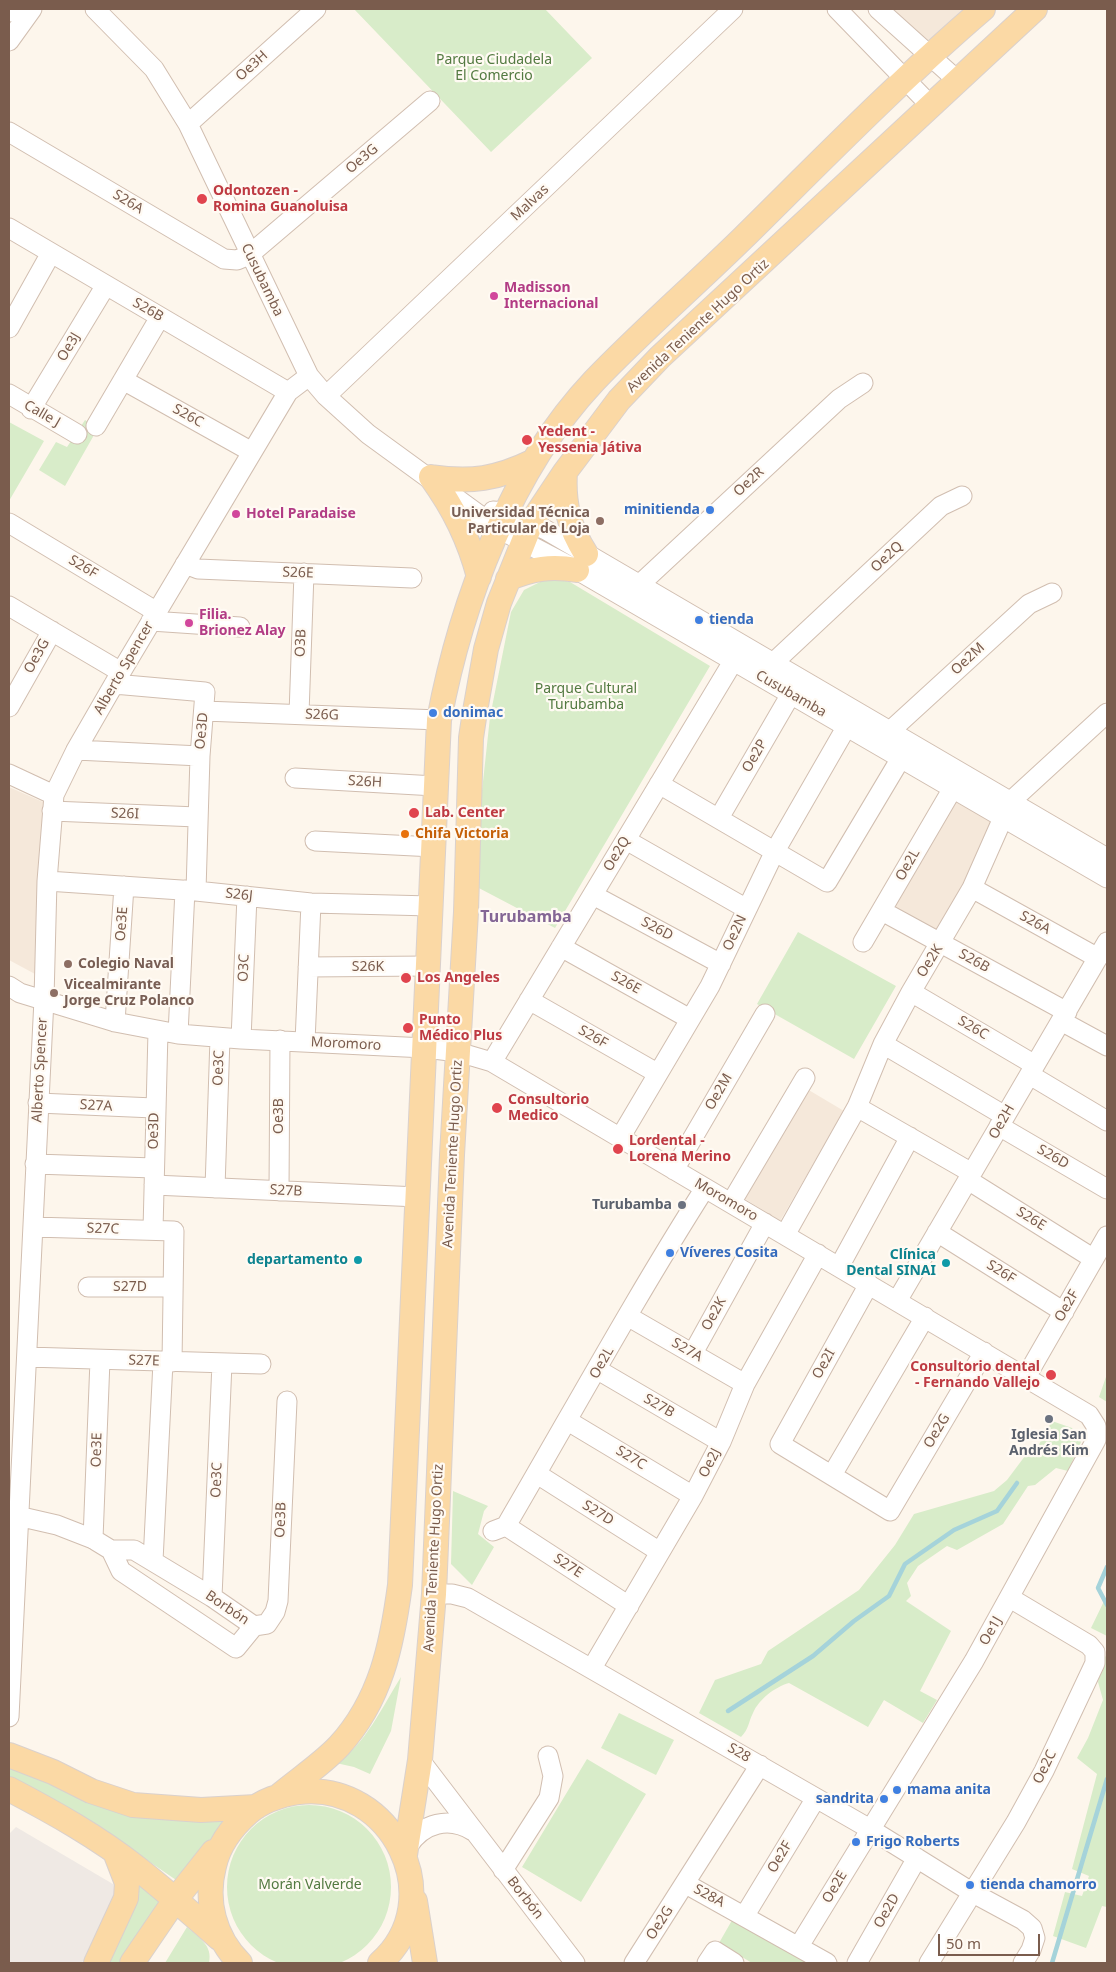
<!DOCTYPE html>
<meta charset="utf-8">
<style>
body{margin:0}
#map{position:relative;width:1116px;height:1972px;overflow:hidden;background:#fdf6ec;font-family:"Noto Sans",sans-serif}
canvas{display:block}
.frame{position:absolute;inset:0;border:10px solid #7a5c4d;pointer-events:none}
.scale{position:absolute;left:938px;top:1934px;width:102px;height:22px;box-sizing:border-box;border:2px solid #7a5c4d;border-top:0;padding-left:6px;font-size:15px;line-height:18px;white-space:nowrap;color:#7a5c4d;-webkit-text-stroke:4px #fffaf3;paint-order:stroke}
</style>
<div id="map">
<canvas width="1116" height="1972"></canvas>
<div class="frame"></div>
<div class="scale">50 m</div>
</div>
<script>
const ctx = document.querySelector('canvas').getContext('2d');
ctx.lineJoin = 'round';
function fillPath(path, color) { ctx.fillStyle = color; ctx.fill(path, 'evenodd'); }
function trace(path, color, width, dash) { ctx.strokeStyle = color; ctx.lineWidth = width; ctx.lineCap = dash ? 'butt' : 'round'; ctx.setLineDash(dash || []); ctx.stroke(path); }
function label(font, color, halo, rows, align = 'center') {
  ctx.font = font + ' "Noto Sans",sans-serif'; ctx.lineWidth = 4.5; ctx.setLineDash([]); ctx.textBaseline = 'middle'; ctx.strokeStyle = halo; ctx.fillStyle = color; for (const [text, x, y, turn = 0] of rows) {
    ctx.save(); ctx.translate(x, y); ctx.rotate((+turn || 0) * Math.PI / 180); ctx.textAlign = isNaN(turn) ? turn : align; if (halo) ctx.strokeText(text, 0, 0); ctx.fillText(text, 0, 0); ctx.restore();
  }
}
fillPath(new Path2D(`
 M878 9H983L930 55Z
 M9 787 43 802 35 974 9 960Z
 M954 799 1001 826 937 931 893 905Z
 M807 1089 844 1111 780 1221 742 1197Z`), '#f5e8da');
fillPath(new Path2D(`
 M16 1827 118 1887 82 1963H9V1834Z`), '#efe9e4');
fillPath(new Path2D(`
 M354 9H545L592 58 491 152Z
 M85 420 98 428 65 486 39 470 56 442 67 447Z
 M9 422 44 441 9 501Z
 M550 577 570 582 710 666 555 928 475 886 481 800 490 717 511 612 524 590Z
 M798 932 896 986 854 1059 757 1004Z
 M1107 1374V1402L1099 1397Z
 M1052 1421 1072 1428 1081 1442 1068 1471 1056 1468 1035 1485 1028 1486 1003 1524 957 1550 947 1546 918 1566 907 1583 911 1596 906 1601 951 1631 920 1691 937 1700 923 1723 884 1700 868 1727 789 1683C775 1687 759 1699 753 1713 748 1723 749 1729 741 1737L699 1713 715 1680 761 1664 768 1651 859 1590 895 1545 914 1514 994 1491 1007 1480 1025 1456 1032 1457Z
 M453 1491 488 1506 484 1511 478 1534 494 1547 472 1585 451 1564Z
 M1107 1595V1636L1091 1628Z
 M1104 1656 1107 1657V1907L1102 1906 1086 1948 1053 1936 1065 1892 1082 1896 1089 1876 1072 1869 1097 1774 1077 1758 1088 1738 1103 1700 1098 1682Z
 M401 1677 391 1731 370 1774 354 1767 336 1763C364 1747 384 1704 401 1677Z
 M619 1713 674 1740 656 1775 601 1748Z
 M587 1759 646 1794 581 1902 522 1867Z
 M9 1765 228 1818 179 1882 109 1834 9 1780Z
 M227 1887a82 82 0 1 1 164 0a82 82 0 1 1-164 0Z
 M137 1882 164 1902 122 1963H104Z
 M735 1915 821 1963H752L719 1943Z
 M187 1927C199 1938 213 1945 209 1963H165Z`), '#d8ecc9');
trace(new Path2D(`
 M1107 1567 1098 1588 1107 1605
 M728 1711 813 1656 854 1621 889 1596 905 1564 954 1530 997 1511 1017 1483
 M1052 1963 1107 1779`), '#a5d3da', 4.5);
const minor = new Path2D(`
 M95 9 154 69 188 124 309 376 326 396 368 434 497 528 577 570 1107 878
 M837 9 931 106
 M878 9 958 81
 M9 12 11 9
 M9 41 32 9
 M188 124 316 9
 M9 132 224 259 237 260 249 255 430 101
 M9 228 288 392
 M9 328 51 253
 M123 380 252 452
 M9 394 77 434
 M326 396 733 9
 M31 409 106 285
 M96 426 160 317
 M493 511 506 512 546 530 1107 858
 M9 523 157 612
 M185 564 198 569 412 578
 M638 586 839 399 863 383
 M9 606 121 672
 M151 621 240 627
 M772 664 941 506 962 496
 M114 684 205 692 200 756 196 891
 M9 707 52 631
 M204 711 439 720
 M299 714 304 573
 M889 732 1029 604 1052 593
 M76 750 200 756
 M9 774 54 795
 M295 778 435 786
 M659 784 827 882 901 758
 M52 811 197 817
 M719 818 791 694
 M626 840 747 909
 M315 841 434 847
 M47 881 196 891 311 903 431 906
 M972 888 1098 958
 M593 895 721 964
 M882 911 1067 1012
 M863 942 953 788
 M561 947 690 1019
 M308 967 428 966
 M9 986 20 993 115 1022 178 1034 241 1039 425 1048 458 1052 492 1062 1089 1415 1096 1426V1440L974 1661 799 1946
 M911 992 1035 1065
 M529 1000 657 1073
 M1061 1021 1107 1046
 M115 1022 124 886
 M178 1034 185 890
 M241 1039 247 896
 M305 1042 311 903
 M883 1044 1005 1116
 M492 1062 740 650
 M1030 1075 1107 1121
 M38 1103 154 1108
 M857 1107 972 1173
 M999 1126 1107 1189
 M620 1138 710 986 775 851 847 726
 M35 1164 154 1168
 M674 1170 765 1014
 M968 1180 1094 1259
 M154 1185 418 1197
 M215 1188 220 1038
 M279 1191 280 1040
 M731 1203 805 1078
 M33 1227 174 1231 172 1362
 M153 1230 158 1031
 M937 1232 1064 1312
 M785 1235 857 1107 883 1044 911 992 972 888 1010 802 1107 713
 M839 1267 910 1137
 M869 1284 780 1444 890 1511 984 1352
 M88 1287H172
 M897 1301 1107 942
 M629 1317 745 1384
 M693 1353 765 1223
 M27 1357 261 1364
 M598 1370 721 1442
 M1026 1377 1107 1236
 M568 1421 693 1496
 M537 1474 660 1552
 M832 1475 925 1317
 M9 1514 57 1525 93 1539 111 1550H134L212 1597 254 1626
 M506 1526 629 1606
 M493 1531 506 1526C572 1413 635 1298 705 1188
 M93 1539 100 1360
 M111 1550 121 1571 236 1648 254 1626
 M153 1561 163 1362
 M434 1594H452L468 1598 870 1829 973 1893 1023 1920 1032 1928 1035 1938 1031 1950 1023 1963
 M212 1597 222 1363
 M254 1626 267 1624 275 1612 278 1601 287 1401
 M592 1668 693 1496 721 1442 745 1384 818 1254
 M9 1717 44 999 47 881 54 795 76 750 121 672 288 392 309 376
 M420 1760 575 1963
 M408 1846C423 1823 449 1816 473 1831
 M503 1870 549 1798 553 1776 548 1756
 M686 1884 827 1963
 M745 1915 816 1798
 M634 1963 760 1765
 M707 1963 715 1951 734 1963
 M857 1963 917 1858
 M929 1963 1016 1822 1044 1771 1095 1663V1652L1089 1645 1010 1598`);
const major = new Path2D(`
 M565 472C563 504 569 527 586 554
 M431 477C454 509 469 539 479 577
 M431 477C471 483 497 479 534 461
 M508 579C532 568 552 566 577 570
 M9 1755 53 1772 91 1791 133 1805 201 1810 256 1807
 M9 1789C53 1812 98 1837 137 1868 165 1890 192 1914 219 1938
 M280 1795C299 1779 322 1764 339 1746 381 1700 392 1645 400 1585L439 720C461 602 511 469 594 381 642 331 694 286 743 238 822 160 899 81 983 9
 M405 1855 420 1760 434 1594 452 1155 466 912 471 738 475 711 486 649 499 603 531 523 565 472 619 400 660 357 1035 9
 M415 1901 425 1963
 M96 1963 126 1898 127 1883 115 1852
 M132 1963 175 1900 213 1852
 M240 1963C214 1937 205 1901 214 1866 219 1844 231 1828 248 1813 263 1800 280 1795 299 1792 392 1781 451 1900 380 1963`);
trace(minor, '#d1beb0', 21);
trace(major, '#dad1cd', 26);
trace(minor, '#fff', 19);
trace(major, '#fbd9a5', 24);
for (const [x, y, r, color] of [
 [202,199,6,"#e0444e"],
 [494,296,5,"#d1479c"],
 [527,440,6,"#e0444e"],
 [710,510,5,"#3f7fe0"],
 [236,514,5,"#d1479c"],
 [600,521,5,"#8d6e63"],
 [699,620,5,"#3f7fe0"],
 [189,623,5,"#d1479c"],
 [433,713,5,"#3f7fe0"],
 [414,813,6,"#e0444e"],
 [405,834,5,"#e8710a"],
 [68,964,5,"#8d6e63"],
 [406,978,6,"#e0444e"],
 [54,993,5,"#8d6e63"],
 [408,1028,6,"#e0444e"],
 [497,1108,6,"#e0444e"],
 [618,1149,6,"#e0444e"],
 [682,1205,5,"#6b7280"],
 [670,1253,5,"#3f7fe0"],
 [358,1260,5,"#0f9aa8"],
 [946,1263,5,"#0f9aa8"],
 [1051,1375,6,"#e0444e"],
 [1049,1419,5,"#6b7280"],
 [897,1790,5,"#3f7fe0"],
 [884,1799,5,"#3f7fe0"],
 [856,1842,5,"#3f7fe0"],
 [970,1885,5,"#3f7fe0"]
]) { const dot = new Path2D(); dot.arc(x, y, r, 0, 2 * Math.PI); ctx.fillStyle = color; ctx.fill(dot); trace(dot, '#fffaf3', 2); }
label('14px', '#537a41', '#fffaf3', [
 ["Parque Ciudadela",494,60],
 ["El Comercio",494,76],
 ["Parque Cultural",586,689],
 ["Turubamba",586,705],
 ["Morán Valverde",310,1885]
]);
label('14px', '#7a5c4d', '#fffaf3', [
 ["Oe3H",252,66,-42],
 ["Oe3G",362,159,-40],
 ["S26A",128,202,31],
 ["Malvas",530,203,-43],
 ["Cusubamba",262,280,64],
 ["S26B",148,310,30],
 ["Avenida Teniente Hugo Ortiz",698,326,-43],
 ["Oe3J",69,347,-59],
 ["Calle J",42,414,30],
 ["S26C",188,416,29],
 ["Oe2R",749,482,-43],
 ["Oe2Q",887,557,-43],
 ["S26F",83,567,31],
 ["S26E",298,573,2],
 ["O3B",301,643,-88],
 ["Oe3G",37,656,-61],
 ["Oe2M",968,659,-43],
 ["Alberto Spencer",124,668,-60],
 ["Cusubamba",791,694,30],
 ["S26G",322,715,2],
 ["Oe3D",202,731,-85],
 ["Oe2P",755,756,-60],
 ["S26H",365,782,3],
 ["S26I",125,814,2],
 ["Oe2Q",617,854,-59],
 ["Oe2L",908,865,-60],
 ["S26J",239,895,6],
 ["S26A",1035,923,29],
 ["Oe3E",122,924,-86],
 ["S26D",657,929,28],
 ["Oe2N",735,933,-65],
 ["Oe2K",930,961,-58],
 ["S26B",974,961,29],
 ["S26K",368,967],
 ["O3C",244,968,-88],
 ["S26E",626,983,29],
 ["S26C",973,1028,30],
 ["S26F",593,1037,30],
 ["Moromoro",346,1044,3],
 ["Oe3C",219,1068,-88],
 ["Alberto Spencer",40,1070,-87],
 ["Oe2M",719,1092,-60],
 ["S27A",96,1106,3],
 ["Oe3B",279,1116,-90],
 ["Oe2H",1002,1122,-60],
 ["Oe3D",154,1131,-89],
 ["Avenida Teniente Hugo Ortiz",453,1154,-87],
 ["S26D",1053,1157,30],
 ["S27B",286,1191,3],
 ["Moromoro",726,1200,30],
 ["S26E",1031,1219,32],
 ["S27C",103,1229,2],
 ["S26F",1001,1272,32],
 ["S27D",130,1287],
 ["Oe2F",1067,1306,-60],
 ["Oe2K",714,1314,-61],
 ["S27A",687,1350,30],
 ["S27E",144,1361,2],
 ["Oe2L",602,1363,-60],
 ["Oe2I",824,1364,-61],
 ["S27B",659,1406,30],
 ["Oe2G",937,1431,-59],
 ["Oe3E",97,1450,-88],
 ["S27C",631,1458,31],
 ["Oe2J",710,1463,-63],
 ["Oe3C",217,1480,-88],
 ["S27D",598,1513,32],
 ["Oe3B",281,1520,-88],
 ["Avenida Teniente Hugo Ortiz",434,1558,-87],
 ["S27E",568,1566,33],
 ["Borbón",227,1608,34],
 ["Oe1J",991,1631,-60],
 ["S28",739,1753,30],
 ["Oe2C",1045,1767,-64],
 ["Oe2F",780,1857,-59],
 ["Oe2E",835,1887,-59],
 ["S28A",709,1896,28],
 ["Borbón",525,1898,52],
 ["Oe2D",887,1911,-60],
 ["Oe2G",660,1923,-57]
]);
label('bold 14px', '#be3a42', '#fffaf3', [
 ["Odontozen -",213,191],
 ["Romina Guanoluisa",213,207],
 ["Yedent -",538,432],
 ["Yessenia Játiva",538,448],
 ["Lab. Center",425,813],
 ["Los Angeles",417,978],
 ["Punto",419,1020],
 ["Médico Plus",419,1036],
 ["Consultorio",508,1100],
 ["Medico",508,1116],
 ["Lordental -",629,1141],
 ["Lorena Merino",629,1157],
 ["Consultorio dental",1040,1367,"right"],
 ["- Fernando Vallejo",1040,1383,"right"]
], 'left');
label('bold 14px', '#b23c85', '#fffaf3', [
 ["Madisson",504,288],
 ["Internacional",504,304],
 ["Hotel Paradaise",246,514],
 ["Filia.",199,615],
 ["Brionez Alay",199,631]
], 'left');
label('bold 14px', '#366cbe', '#fffaf3', [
 ["minitienda",700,510,"right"],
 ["tienda",709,620],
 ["donimac",443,713],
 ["Víveres Cosita",680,1253],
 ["mama anita",907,1790],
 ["sandrita",874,1799,"right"],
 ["Frigo Roberts",866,1842],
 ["tienda chamorro",980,1885]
], 'left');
label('bold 14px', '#785e54', '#fffaf3', [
 ["Universidad Técnica",590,513,"right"],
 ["Particular de Loja",590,529,"right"],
 ["Colegio Naval",78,964],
 ["Vicealmirante",64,985],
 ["Jorge Cruz Polanco",64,1001]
], 'left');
label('bold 14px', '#c56008', '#fffaf3', [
 ["Chifa Victoria",415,834]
], 'left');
label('bold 14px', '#5b616d', '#fffaf3', [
 ["Turubamba",672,1205],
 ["Iglesia San",1049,1435,"center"],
 ["Andrés Kim",1049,1451,"center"]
], 'right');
label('bold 14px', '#0d838f', '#fffaf3', [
 ["Clínica",936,1255],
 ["Dental SINAI",936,1271],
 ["departamento",348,1260]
], 'right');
label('bold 16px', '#846695', '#fffaf3', [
 ["Turubamba",526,917]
]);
</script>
